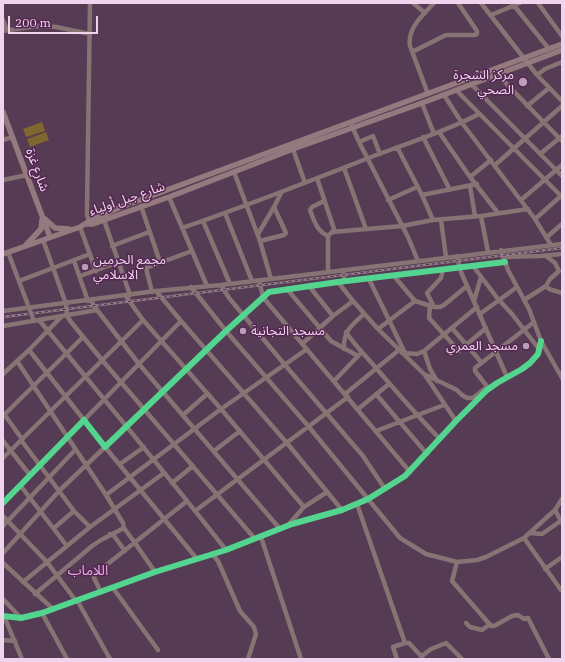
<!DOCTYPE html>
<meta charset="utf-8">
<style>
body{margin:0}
#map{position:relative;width:565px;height:662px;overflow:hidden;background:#553b53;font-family:"IBM Plex Serif",serif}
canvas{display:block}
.frame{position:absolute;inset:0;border:4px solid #f0d4ed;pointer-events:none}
.scale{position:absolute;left:8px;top:16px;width:90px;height:18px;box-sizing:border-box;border:2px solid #f0d4ed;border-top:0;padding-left:5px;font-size:12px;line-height:14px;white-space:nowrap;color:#f0d4ed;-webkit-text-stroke:3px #542651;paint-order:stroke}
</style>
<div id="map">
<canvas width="565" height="662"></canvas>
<div class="frame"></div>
<div class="scale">200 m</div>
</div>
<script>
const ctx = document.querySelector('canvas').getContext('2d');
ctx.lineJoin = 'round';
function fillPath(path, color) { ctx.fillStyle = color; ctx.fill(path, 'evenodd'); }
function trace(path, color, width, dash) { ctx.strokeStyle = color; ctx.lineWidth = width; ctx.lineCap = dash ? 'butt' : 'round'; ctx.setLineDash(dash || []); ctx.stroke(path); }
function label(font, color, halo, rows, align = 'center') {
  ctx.font = font + ' "IBM Plex Serif","Noto Sans Arabic",serif'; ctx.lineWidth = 3; ctx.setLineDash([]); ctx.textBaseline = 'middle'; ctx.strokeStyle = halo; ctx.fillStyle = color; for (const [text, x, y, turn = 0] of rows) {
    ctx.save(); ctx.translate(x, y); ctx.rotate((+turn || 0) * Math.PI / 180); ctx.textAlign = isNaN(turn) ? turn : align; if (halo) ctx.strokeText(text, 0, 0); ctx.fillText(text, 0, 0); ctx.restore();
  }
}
fillPath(new Path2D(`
 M42 122 45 131 26 137 23 129Z
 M46 132 49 140 30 147 27 139Z`), '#7f672f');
trace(new Path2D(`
 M413 3 425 13
 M481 3 537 75 562 101
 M512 3 549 49
 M538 3 562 36
 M491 15 520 3
 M3 20 7 30
 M3 31 37 26 56 27 90 34
 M412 52 446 35H474L477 34V31L458 3
 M497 74 562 141
 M537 75 545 69 562 62
 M471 84 562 176
 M456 90 562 197
 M428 94 410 46C407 28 423 15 434 3
 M444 95 462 123 535 219 551 245
 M422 103 434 134
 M527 106 549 88
 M352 126 359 142 408 237 418 261
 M439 132 470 177 498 213
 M423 137 450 190
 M3 140 13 137
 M359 142 373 136 380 154
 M397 147 422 195 433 220
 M293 149 305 183
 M540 154 562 136
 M495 165 562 106
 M344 168 366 229
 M234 172 260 241 271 279
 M470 177 491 160
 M317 178 335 232
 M3 180 27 175
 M470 186 475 216
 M422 195 477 184
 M169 197 207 286
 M388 200 417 187
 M521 200 562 165
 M324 201 312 207 310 210C314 221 317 231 328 236
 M141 206 160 262
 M225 213 252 281
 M481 216 488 252
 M535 219 562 195
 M104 220 130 295
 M441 220 446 257
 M203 221 230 284
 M90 223 87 215V209L90 3
 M80 227 96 271
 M182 228C244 207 305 183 366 159 404 144 443 133 479 114
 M258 234 274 207 281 193
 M547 237 562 224
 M43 240 66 304 67 316 71 322 102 360 255 539
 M260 241 284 235 286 233 274 207
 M112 246 149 232
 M501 250 508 270 529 309 541 341 562 378
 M8 252 34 321
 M457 256 461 272 507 377
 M546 256 555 263 559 271 550 279 546 286 549 289 562 293
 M503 257 540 256 562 254
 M74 261 88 301
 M473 266 498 299 512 314 539 349
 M343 270 345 281
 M328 272V236L332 232 402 226 433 220 481 216 528 209
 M80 276 119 262
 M394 276 415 301 434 307H440L444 305 467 286
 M369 279 405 353
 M259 280 263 297 267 302 410 472
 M19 281 90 254
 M338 282 353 301 378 329 425 375 456 421
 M221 285 229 298 285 365 363 456 385 489
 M309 286 333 316
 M191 287 226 331 309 427 400 538 426 554 457 562 477 560 486 557 524 538 555 510 562 499
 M287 289 331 341 358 356
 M156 291 181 321 287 443 342 510
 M152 292 146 268 192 251
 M125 295 143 320 221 409 304 507
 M91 300 94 306 139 364 280 529
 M524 300 546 286
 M474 301 481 277
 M430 306 429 318 459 351 486 328
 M434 307 427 293 441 278 443 269
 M3 311 156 291 221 285 562 244
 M480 314 517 287
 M39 320C101 396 165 472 226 550
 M3 326 97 310
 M452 328 481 362
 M378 329 415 301
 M346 332C356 347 365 355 376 368 397 392 417 416 440 439
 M303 343 333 316 353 301
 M344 349C343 331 352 325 364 314
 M29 350 84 420 181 321
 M424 351 430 369 437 381
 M402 353 417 354 424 351 477 307
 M17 361 106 495 123 523 124 528 135 543 155 572
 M3 374 29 350 62 316
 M426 375 457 390 462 395 467 398H473L487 387
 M334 381 359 355
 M489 389 475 371V368L534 322
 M345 394 399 350
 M376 394 427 454
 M358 409 389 384
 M4 414 22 439
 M183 415 207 394
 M3 416 83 337
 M376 431 444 405
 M21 440 74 511 90 527
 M3 441 30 475
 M214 451 240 431
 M3 458 143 320
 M120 464 144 447
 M172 483 193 466
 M20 485 67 546
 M106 495 221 409 307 349
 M3 503 84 420 105 447 226 331 269 292 338 282 505 262
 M357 504 405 643 393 647 397 659
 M555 510 562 523
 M195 511 348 397
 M3 516 47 562 76 601
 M288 525 304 507 327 492
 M3 526 75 450
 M54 528 74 511
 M530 533 542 534 562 520
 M110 534 114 536 125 551
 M261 537 301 659
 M524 538 561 590
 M3 553 59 491 105 447 197 559
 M212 554 218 561 240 611 254 627 256 634 248 659
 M457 562 452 581 491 626H494L512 616 518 615 524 619 528 618 549 659
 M3 563 53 609
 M545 569 562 557
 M23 582 90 527 164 473
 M113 588 158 650
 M101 592 94 578 95 574 187 501
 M35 594 92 546 101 540 124 528
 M3 599 21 618
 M77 600 110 659
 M42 613 67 659
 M3 616 21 618 42 613 155 572 226 550 292 524 342 510 368 499 405 476 456 421 487 390 497 383 522 369 530 363 538 354 541 341
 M4 616 22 659
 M466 623 470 627 482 630 490 624
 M3 640 15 641
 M405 643H409L422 657
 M422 656 431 649 446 643 462 659`), '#877374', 4.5);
trace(new Path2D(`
 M3 112 50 237
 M45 219 55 228 69 229
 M86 224H93L104 220 169 197 293 149 422 103 562 50
 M26 245 41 229 42 220
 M3 254 80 227 91 220 121 207 562 44`), '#947a7e', 5.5);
const rail = new Path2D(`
 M3 317 562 248`);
trace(rail, '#907e84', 2.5);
trace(rail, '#542651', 1, [3]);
trace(new Path2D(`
 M3 503 84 420 105 447 226 331 269 292 338 282 505 262
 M3 616 21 618 42 613 155 572 226 550 292 524 342 510 368 499 405 476 456 421 487 390 497 383 522 369 530 363 538 354 541 341`), '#53d58f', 6);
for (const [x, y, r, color] of [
 [523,82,5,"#ba9eb7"],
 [85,267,4,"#ba9eb7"],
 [243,331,4,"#ba9eb7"],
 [526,346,4,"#ba9eb7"]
]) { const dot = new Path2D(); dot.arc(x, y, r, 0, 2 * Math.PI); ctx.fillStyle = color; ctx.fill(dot); trace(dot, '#542651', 1.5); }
label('13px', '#f0d4ed', '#542651', [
 ["مركز الشجرة",514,75],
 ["الصحي",514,90],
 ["مجمع الحرمين",93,260,"left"],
 ["الاسلامي",93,275,"left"],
 ["مسجد التجانية",251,331,"left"],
 ["مسجد العمري",518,346]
], 'right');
label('13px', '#f0d4ed', '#542651', [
 ["شارع غزة",37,170,70],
 ["شارع جبل أولياء",127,199,-19]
]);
label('14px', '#e1aadc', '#542651', [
 ["اللاماب",88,571]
]);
</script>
